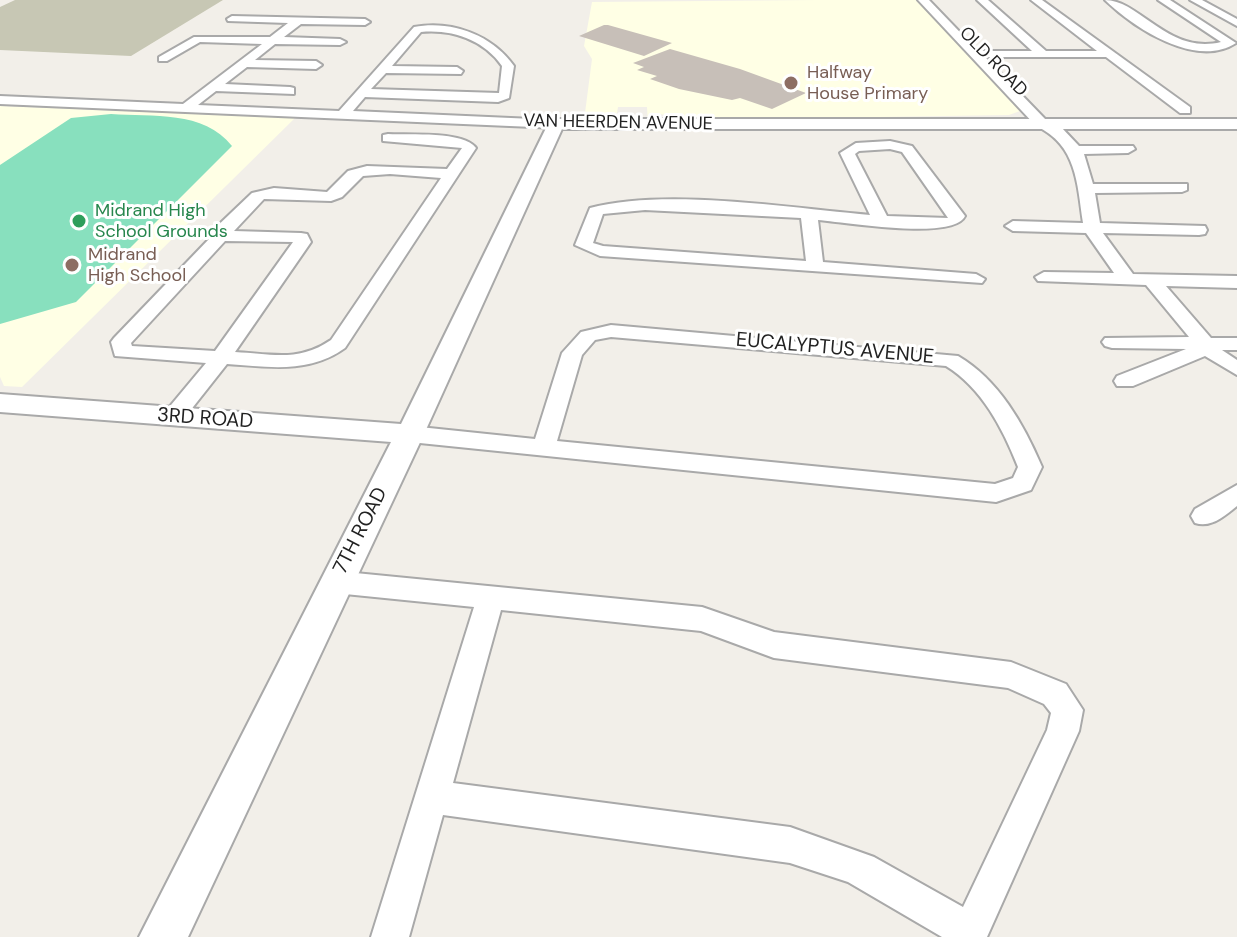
<!DOCTYPE html>
<style>
body{margin:0}
canvas{display:block;background:#f2efe9}
</style>
<canvas width="1237" height="937"></canvas>
<script>
const ctx = document.querySelector('canvas').getContext('2d');
ctx.lineJoin = 'round';
function fillPath(path, color) { ctx.fillStyle = color; ctx.fill(path, 'evenodd'); }
function trace(path, color, width, dash) { ctx.strokeStyle = color; ctx.lineWidth = width; ctx.lineCap = dash ? 'butt' : 'round'; ctx.setLineDash(dash || []); ctx.stroke(path); }
function label(font, color, halo, rows, align = 'center') {
  ctx.font = font + ' "DM Sans",sans-serif'; ctx.lineWidth = 6; ctx.setLineDash([]); ctx.textBaseline = 'middle'; ctx.strokeStyle = halo; ctx.fillStyle = color; for (const [text, x, y, turn = 0] of rows) {
    ctx.save(); ctx.translate(x, y); ctx.rotate((+turn || 0) * Math.PI / 180); ctx.textAlign = isNaN(turn) ? turn : align; if (halo) ctx.strokeText(text, 0, 0); ctx.fillText(text, 0, 0); ctx.restore();
  }
}
fillPath(new Path2D(`
 M817 0H917L1020 111 1009 115 814 118H690L658 114 656 123H648L647 107H618L617 113H585L592 59 584 46 592 2Z
 M0 106 295 118 22 387 4 386 0 377Z`), '#ffffe5');
fillPath(new Path2D(`
 M15 0H223L131 56 0 50V7Z`), '#c7c7b4');
fillPath(new Path2D(`
 M111 114C152 117 204 110 232 146L76 302 0 324V165L71 118Z`), '#88e0be');
fillPath(new Path2D(`
 M604 25H608L672 43 644 56 579 36Z
 M670 49 740 69 806 93 772 109 740 98 732 100 679 89 650 79 657 76 637 70 644 67 633 63Z`), '#c7bfb8');
const minor = new Path2D(`
 M918 0H929L978 51H1032L977 0H988L1046 51H1097L1031 0H1042L1190 107V113H1180L1106 57H985L1046 120 1061 127 1079 146H1133L1135 149 1128 153 1084 154 1093 184H1187V190L1182 192 1095 193 1100 223 1205 226 1207 230 1205 234 1199 235 1103 233 1133 274 1237 276V288L1166 286 1211 338H1237V350H1222L1237 360V375L1205 356 1133 386H1117L1114 381 1117 376 1186 349 1112 348 1105 346 1102 342 1105 338 1189 337 1146 285 1038 281 1035 277 1044 272 1114 273 1086 233 1013 231 1005 226 1013 221 1083 223C1077 183 1077 145 1036 126Z
 M1105 0C1140 0 1168 55 1221 42L1158 0H1170L1236 43C1196 69 1134 28 1105 0Z
 M1190 0H1202L1237 19V26Z
 M232 16 365 19 370 22 365 25 301 24 284 37 340 39 346 42 340 45 275 44 255 60 316 61 322 65 316 69 247 67 225 84 290 87 294 88V94L216 91 198 105 339 111 414 27C452 20 492 35 514 66L509 98 498 102 365 97 353 111 556 120 563 124 556 128 0 104V96L183 104 262 44 200 42 167 61H159V57L194 37H270L288 23 228 21 227 19ZM421 32C452 29 484 40 502 66L499 93 371 89 386 73 461 74 463 71 457 67 392 66Z
 M388 134C410 135 464 131 476 148L345 348C309 374 269 367 227 364L182 421H166L163 416 166 411 206 363 115 356 111 342 114 338 210 238 211 232 252 193 274 188 327 192 348 171 367 166 447 169 462 148 383 141V135ZM390 174 441 178 331 340C299 362 272 354 235 352L311 242 307 234 301 233 234 231 264 199 331 201 342 197 363 176ZM225 241 293 242 215 351 132 346 131 343Z
 M890 141 912 146 965 216C954 241 844 222 818 220L823 262 976 274 985 279 982 283 600 256 575 245 590 208C666 188 789 208 870 215L840 153 856 143ZM890 149 902 152 948 218 887 216 855 154 859 151ZM645 210 801 218 806 261 603 246 593 243 603 214Z
 M611 325 958 356C999 380 1024 425 1042 467L1031 490 996 502 410 442 402 439 399 434 402 429 410 426 535 439 562 353 581 332ZM611 337 946 366C982 388 1003 429 1018 467L1013 478 995 484 557 441 582 355 595 340Z
 M1237 485V506C1224 516 1212 528 1195 523L1191 516 1195 509Z
 M335 571 702 607 774 632 1011 662 1066 684 1083 710 1079 731 987 937H942L848 882 790 863 443 815 409 937H371L474 607 335 593 325 590 321 582 325 574ZM501 610 701 631 774 658 1008 688 1044 704 1051 713 1047 730 963 907 874 857 790 827 453 783Z`);
const tertiary = new Path2D(`
 M556 119H1237V129H562L424 434 188 937H139L391 442 0 412V394L401 424 548 124Z`);
trace(minor, '#a9a9a9', 4);
trace(tertiary, '#a9a9a9', 4);
fillPath(minor, '#fff');
fillPath(tertiary, '#fff');
for (const [x, y, r, color] of [
 [791,83,8,"#8d6e63"],
 [79,221,8,"#2e9e5b"],
 [72,265,8,"#8d6e63"]
]) { const dot = new Path2D(); dot.arc(x, y, r, 0, 2 * Math.PI); ctx.fillStyle = color; ctx.fill(dot); trace(dot, '#fff', 3); }
label('18px', '#222', '#fff', [
 ["OLD ROAD",993,62,46],
 ["VAN HEERDEN AVENUE",618,123,1]
]);
label('18px', '#785e54', '#fff', [
 ["Halfway",807,73],
 ["House Primary",807,94],
 ["Midrand",88,255],
 ["High School",88,276]
], 'left');
label('18px', '#27864d', '#fff', [
 ["Midrand High",95,211],
 ["School Grounds",95,232]
], 'left');
label('20px', '#222', '#fff', [
 ["EUCALYPTUS AVENUE",835,349,5],
 ["3RD ROAD",205,419,4],
 ["7TH ROAD",361,531,-63]
]);
</script>
